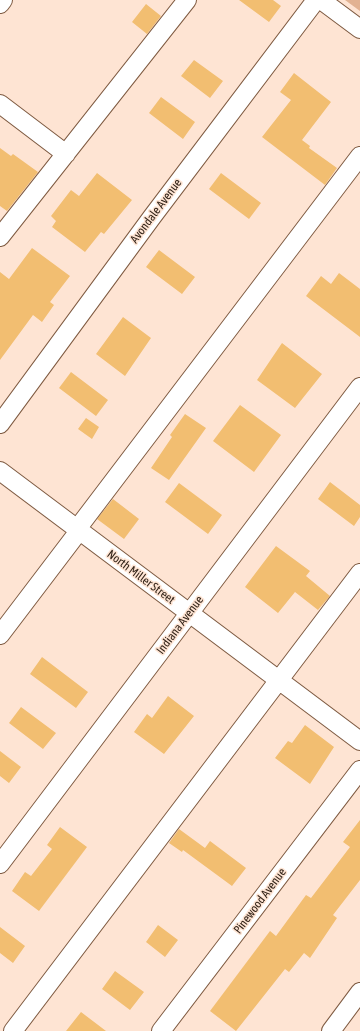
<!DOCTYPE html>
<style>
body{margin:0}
canvas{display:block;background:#fee4d3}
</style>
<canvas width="360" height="1031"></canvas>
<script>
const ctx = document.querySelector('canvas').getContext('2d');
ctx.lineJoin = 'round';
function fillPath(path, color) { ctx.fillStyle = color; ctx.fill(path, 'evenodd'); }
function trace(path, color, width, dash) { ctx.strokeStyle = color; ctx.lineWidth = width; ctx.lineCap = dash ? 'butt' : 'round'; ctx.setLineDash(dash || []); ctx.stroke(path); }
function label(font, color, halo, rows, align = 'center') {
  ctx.font = font + ' "Asap Condensed",sans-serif'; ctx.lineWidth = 3; ctx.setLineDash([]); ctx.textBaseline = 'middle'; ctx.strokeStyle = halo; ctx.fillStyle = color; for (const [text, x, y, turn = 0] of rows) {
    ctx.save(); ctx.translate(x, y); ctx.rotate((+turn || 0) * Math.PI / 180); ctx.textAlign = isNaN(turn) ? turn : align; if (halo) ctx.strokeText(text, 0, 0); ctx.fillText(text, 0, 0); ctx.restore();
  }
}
fillPath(new Path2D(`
 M345 0H360V11Z`), '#e2b292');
fillPath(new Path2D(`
 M239 0H273L281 6 269 22Z
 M146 4 161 16 147 34 132 22Z
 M194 60 223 81 210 98 181 76Z
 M294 73 331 102 302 140 310 146 309 148 337 168 325 185 262 137 291 100 280 92Z
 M161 97 195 122 183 139 149 113Z
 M0 148 11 156 13 154 38 172 7 211 0 206Z
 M97 173 132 200 104 234 101 232 85 252 52 227 56 221 51 216 71 190 79 196Z
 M221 173 261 203 249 219 209 189Z
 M32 248 70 276 50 302 54 305 42 322 33 315 0 360V272L9 279Z
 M159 250 195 277 182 294 146 267Z
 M339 273 360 289V337L306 296 321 276 331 284Z
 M123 317 151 338 125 376 96 354Z
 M282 343 322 374 295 408 257 380Z
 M71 372 108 400 96 416 59 388Z
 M240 405 281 435 254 472 213 441Z
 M185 414 206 428 169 480 151 468 172 437 170 435Z
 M86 418 99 427 92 439 78 429Z
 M330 482 360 505V517L354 526 318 499Z
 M179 483 222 515 208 534 165 502Z
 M113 499 139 519 124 539 97 519Z
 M276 546 310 571 306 576 330 596 318 610 295 592 278 613 245 587Z
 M42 657 88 692 76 708 30 674Z
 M168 696 194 716 164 754 134 732 147 714 152 718Z
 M21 707 56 733 43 749 9 723Z
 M305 725 334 747 310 784 275 758 288 741 292 743Z
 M0 751 21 767 9 783 0 776Z
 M360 820V880L333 915 337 918 310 958 304 953 289 972 285 969 236 1031 210 1011 270 931 276 936 306 895 311 898 350 847 343 842Z
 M60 827 87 847 39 911 12 891 25 872 31 876 52 849 47 845Z
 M179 829 205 848 210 841 246 868 232 886 183 850 182 852 169 843Z
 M158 925 178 940 165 957 146 942Z
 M0 927 25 946 13 963 0 953Z
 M115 971 144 992 130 1010 102 989Z
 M81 1012 106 1031H66Z`), '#f2be71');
const minor = new Path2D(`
 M321 0 360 29
 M0 4 3 0
 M0 104 66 154
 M0 237 187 0
 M0 424 152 217 316 0
 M0 471 360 741
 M77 529 360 156
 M0 635 79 531
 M0 864 360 387
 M13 1031 360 573
 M161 1031 360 770
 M331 1031 360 992`);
trace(minor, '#7e5a41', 20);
trace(minor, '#fff', 18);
label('12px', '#332419', '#fee4d3', [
 ["Avondale Avenue",156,211,-53],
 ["North Miller Street",141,577,37],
 ["Indiana Avenue",180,625,-53],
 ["Pinewood Avenue",260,901,-53]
]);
</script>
